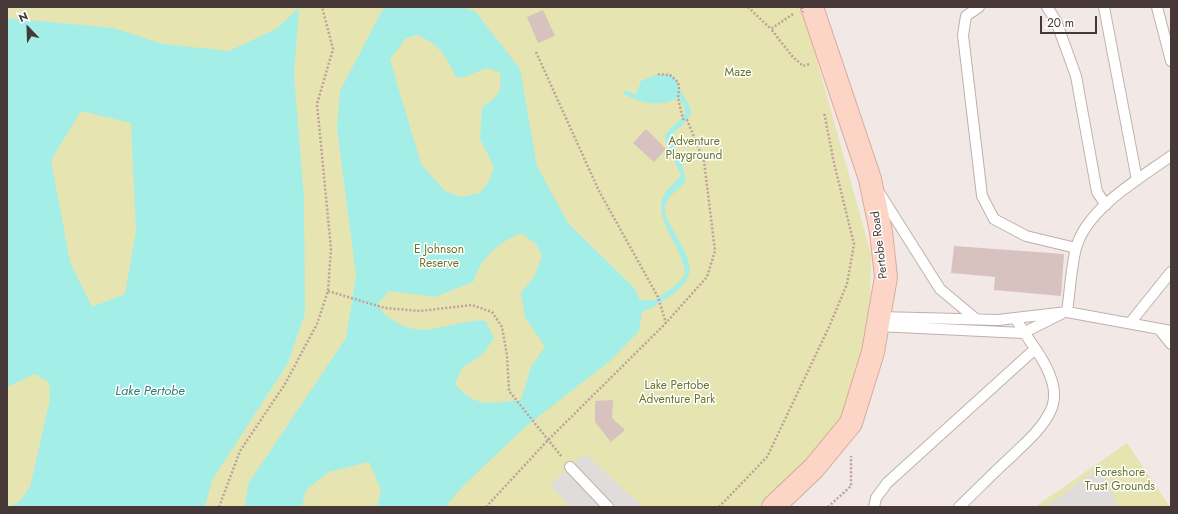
<!DOCTYPE html>
<style>
body{margin:0}
#map{position:relative;width:1178px;height:514px;overflow:hidden;background:#f2e9e6;font-family:Jost,sans-serif}
canvas{display:block}
.frame{position:absolute;inset:0;border:8px solid #453836;pointer-events:none}
.north{position:absolute;left:8px;top:8px;width:40px;height:40px;-webkit-text-stroke:3px #fff;paint-order:stroke;rotate:337deg;font-size:11px;font-weight:700;line-height:16px;text-align:center;color:#453836}
.north::after{content:'';display:block;margin:auto;width:14px;height:18px;background:#453836;clip-path:polygon(50% 0,100% 100%,50% 72%,0 100%)}
.scale{position:absolute;left:1040px;top:16px;width:57px;height:18px;box-sizing:border-box;border:2px solid #453836;border-top:0;padding-left:5px;font-size:12px;line-height:14px;white-space:nowrap;color:#453836;-webkit-text-stroke:3px #fff;paint-order:stroke}
</style>
<div id="map">
<canvas width="1178" height="514"></canvas>
<div class="frame"></div>
<div class="north">N</div>
<div class="scale">20 m</div>
</div>
<script>
const ctx = document.querySelector('canvas').getContext('2d');
ctx.lineJoin = 'round';
function fillPath(path, color) { ctx.fillStyle = color; ctx.fill(path, 'evenodd'); }
function trace(path, color, width, dash) { ctx.strokeStyle = color; ctx.lineWidth = width; ctx.lineCap = dash ? 'butt' : 'round'; ctx.setLineDash(dash || []); ctx.stroke(path); }
function label(font, color, halo, rows, align = 'center') {
  ctx.font = font + ' Jost,sans-serif'; ctx.lineWidth = 3; ctx.setLineDash([]); ctx.textBaseline = 'middle'; ctx.strokeStyle = halo; ctx.fillStyle = color; for (const [text, x, y, turn = 0] of rows) {
    ctx.save(); ctx.translate(x, y); ctx.rotate((+turn || 0) * Math.PI / 180); ctx.textAlign = isNaN(turn) ? turn : align; if (halo) ctx.strokeText(text, 0, 0); ctx.fillText(text, 0, 0); ctx.restore();
  }
}
fillPath(new Path2D(`
 M7 7H802L871 254 869 386 785 507H7Z
 M1127 443 1170 507H1035Z`), '#e6e4b0');
fillPath(new Path2D(`
 M585 454 643 507H571L550 485Z
 M1101 467 1118 507H1045Z`), '#e0dcdb');
fillPath(new Path2D(`
 M384 7H462L476 12 520 69 537 166 568 223 635 289 640 300H655L677 284 685 275C685 249 653 221 663 197 666 189 676 183 681 175 678 167 666 144 665 138 665 123 699 121 678 98 658 108 642 103 623 94L625 90 636 95 641 81C652 76 670 68 678 82 679 84 678 86 679 88 684 99 690 101 691 113L685 123 670 136 682 163 686 180C679 192 665 194 665 211 665 217 670 223 672 228 686 255 703 272 673 294 661 302 655 307 642 312L639 331 611 360 524 428 463 486 445 507H377L381 490 369 462 329 472 306 490 302 507H245L248 484 346 338 356 276 337 128 340 91ZM418 35C440 46 446 55 455 76L462 78 486 68 500 72C502 93 499 96 482 107L480 139 494 167 489 181 480 193 461 197 445 191 421 164 390 59 406 38ZM521 233 536 244 542 256 534 277 521 293 525 317 545 347 531 367 521 400C490 403 476 409 455 384L462 368 483 354 494 338 486 321C454 318 427 341 396 322 386 316 382 314 378 303L389 291 435 297 473 282C482 257 496 244 521 233Z
 M299 8 294 75 304 198 305 313 288 363 212 480 205 507H10L20 501 30 487 50 400 49 382 35 374 7 387V18L113 28 163 44 229 51 276 29ZM81 111 131 123 136 231 125 294 92 307 70 262 51 160Z`), '#a4eee8');
fillPath(new Path2D(`
 M543 10 555 36 538 43 527 17Z
 M646 129 666 149 654 162 633 143Z
 M954 246 1064 254 1061 296 994 290 995 277 951 273Z
 M613 400 612 418 625 430 611 442 595 422V401Z`), '#d7c2bf');
const lane = new Path2D(`
 M979 7 966 16 963 35 982 196 994 219 1026 236 1076 248
 M1047 7 1056 21 1076 76 1097 192 1106 205
 M1104 7 1137 180
 M1157 7 1171 61
 M880 194 940 289 976 319
 M1067 312C1070 291 1071 268 1076 248 1087 208 1139 179 1171 156
 M880 317 998 320 1067 312 1171 331
 M1130 323 1171 272
 M878 326 1023 333 1061 314
 M1159 329 1171 344
 M570 467 608 507
 M874 507 876 498 887 483 1035 349
 M959 507C977 490 994 472 1012 456 1026 442 1041 430 1050 412 1054 404 1055 394 1053 385 1047 360 1028 341 1016 319`);
const secondary = new Path2D(`
 M773 507 814 468 851 423 873 352 886 277 881 232 870 179 812 7`);
trace(lane, '#c0b0ac', 12);
trace(secondary, '#d7ab9b', 24);
trace(new Path2D(`
 M748 7 771 29
 M793 14 771 29 792 56 803 66 810 64
 M536 52 599 191 658 297 666 323
 M328 291 385 308 420 311 472 305 492 312 502 327 507 355 509 391 562 457
 M219 507 240 451 285 384 317 324 328 291 331 249 317 104 333 49 322 7
 M486 507 548 440 663 326 707 277 715 251 704 161 687 120 683 119 678 98 679 88 678 82 670 75 656 74
 M719 507 767 457 829 327 847 284 854 244 834 163 824 112
 M828 507 851 486V456`), '#bfa19b', 2.5, [2, 2]);
trace(lane, '#fff', 10);
trace(secondary, '#fdd5c6', 22);
trace(new Path2D(`
 M802 7 803 12`), '#bfa19b', 2.5, [2, 2]);
label('12px', '#6a752b', '#fff', [
 ["Maze",738,73],
 ["Adventure",694,142],
 ["Playground",694,156],
 ["E Johnson",439,250],
 ["Reserve",439,264],
 ["Lake Pertobe",677,386],
 ["Adventure Park",677,400],
 ["Foreshore",1120,473],
 ["Trust Grounds",1120,487]
]);
label('12px', '#453836', '#fff', [
 ["Pertobe Road",880,245,-97]
]);
label('italic 13px', '#287e79', '#fff', [
 ["Lake Pertobe",150,392]
]);
</script>
